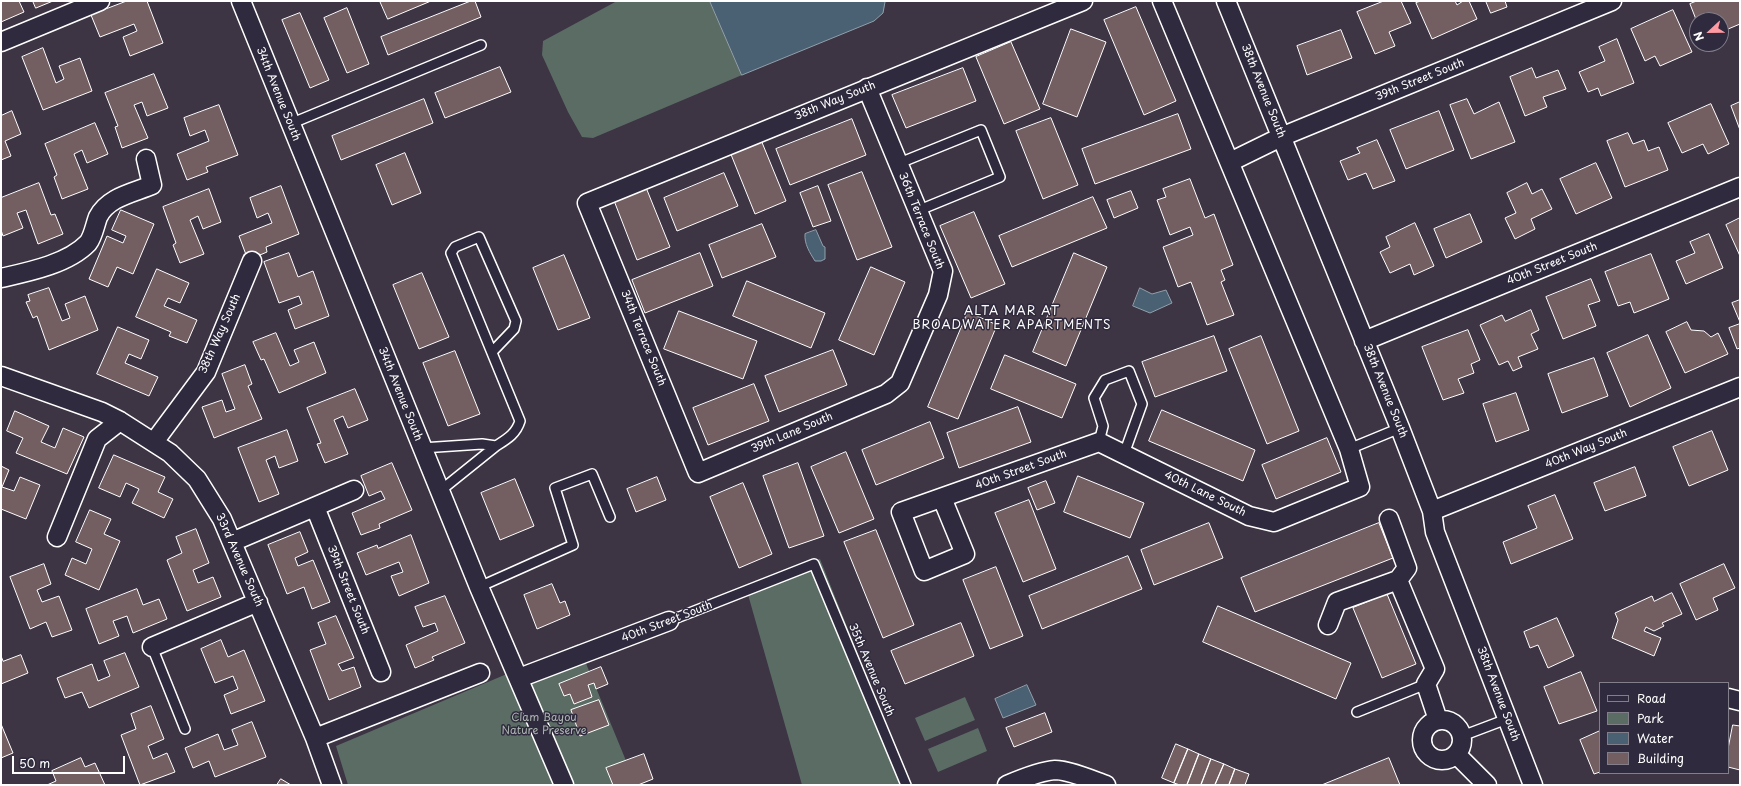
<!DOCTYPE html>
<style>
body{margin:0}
#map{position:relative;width:1741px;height:786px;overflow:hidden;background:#3d3444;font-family:"Playpen Sans",sans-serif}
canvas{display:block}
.frame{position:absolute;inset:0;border:2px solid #fff;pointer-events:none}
.legend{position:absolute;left:1599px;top:682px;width:130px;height:92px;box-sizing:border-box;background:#2f2a3d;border:1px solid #827f8b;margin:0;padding:5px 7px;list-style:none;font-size:12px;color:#fff}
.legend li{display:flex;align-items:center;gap:8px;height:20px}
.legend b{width:20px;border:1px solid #827f8b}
.north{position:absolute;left:1689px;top:12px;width:40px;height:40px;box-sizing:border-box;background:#2f2a3d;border:1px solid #827f8b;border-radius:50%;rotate:248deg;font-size:11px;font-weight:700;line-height:16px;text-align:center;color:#fff}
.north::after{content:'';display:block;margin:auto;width:14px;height:18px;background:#ff9aa2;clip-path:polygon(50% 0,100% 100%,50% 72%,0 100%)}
.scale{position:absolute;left:12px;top:756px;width:113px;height:18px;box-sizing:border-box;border:2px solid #fff;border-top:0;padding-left:5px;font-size:12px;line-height:14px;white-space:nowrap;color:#fff;-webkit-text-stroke:3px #2f2a3d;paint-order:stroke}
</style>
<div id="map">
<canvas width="1741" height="786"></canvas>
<div class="frame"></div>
<ul class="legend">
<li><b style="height:5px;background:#2f2a3d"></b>Road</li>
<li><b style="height:11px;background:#5b6c65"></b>Park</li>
<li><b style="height:11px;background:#496173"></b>Water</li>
<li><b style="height:11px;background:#735e61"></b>Building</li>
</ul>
<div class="north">N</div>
<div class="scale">50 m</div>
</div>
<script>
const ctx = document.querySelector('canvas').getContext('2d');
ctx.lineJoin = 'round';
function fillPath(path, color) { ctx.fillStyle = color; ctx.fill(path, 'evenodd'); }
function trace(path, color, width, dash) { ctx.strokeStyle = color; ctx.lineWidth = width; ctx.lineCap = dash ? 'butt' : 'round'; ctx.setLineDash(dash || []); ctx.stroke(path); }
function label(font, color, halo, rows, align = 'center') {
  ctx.font = font + ' "Playpen Sans",sans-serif'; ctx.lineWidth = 3; ctx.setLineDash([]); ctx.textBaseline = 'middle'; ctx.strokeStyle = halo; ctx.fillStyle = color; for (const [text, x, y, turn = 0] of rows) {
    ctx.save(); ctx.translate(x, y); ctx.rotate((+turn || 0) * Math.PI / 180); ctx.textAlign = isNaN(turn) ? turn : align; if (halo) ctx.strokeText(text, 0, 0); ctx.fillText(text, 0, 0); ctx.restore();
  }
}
fillPath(new Path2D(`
 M617 1H710L742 75 593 138 582 137 568 112 542 55 543 41Z
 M820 559 910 785H802L747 591Z
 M578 644 636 785H348L336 746Z
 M965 697 975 720 925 741 915 718Z
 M978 728 987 751 938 772 928 749Z`), '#5b6c65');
const water = new Path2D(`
 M710 1H885V2L883 13 874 21 742 75Z
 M816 230 823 246 825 247V259L821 261H815C810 253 804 244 805 234Z
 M1140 288 1152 294 1166 290 1172 303 1150 313 1133 306Z
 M1027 685 1036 705 1003 718 995 699Z`);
fillPath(water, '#496173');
trace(water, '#92a0ab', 1);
const building = new Path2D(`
 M1 1H19L24 12 1 22Z
 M33 1H53L36 8Z
 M127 1H147L163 43 130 56 123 37 137 31 134 24 100 37 91 15Z
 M380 1H431L388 19Z
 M471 1H475L481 17 388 55 381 37Z
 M1384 1H1401L1411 23 1389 32 1395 46 1375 54 1357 12Z
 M1421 1H1455L1457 5 1463 1H1469L1477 19 1432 39 1416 3Z
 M1486 1H1505L1507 7 1491 13Z
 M1697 1H1740V24L1721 32V20H1697V22L1690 4Z
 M1136 7 1176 101 1144 115 1104 20Z
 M347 8 369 64 347 73 324 18Z
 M1673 10 1692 52 1660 66 1655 56 1645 61 1631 29Z
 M300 13 329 80 310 88 282 20Z
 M1071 29 1106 42 1077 117 1043 104Z
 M1341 30 1352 58 1307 75 1297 46Z
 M1617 39 1634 83 1601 96 1598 88 1588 92 1579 72 1605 61 1599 47Z
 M1011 42 1040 109 1004 124 976 57Z
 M43 48 56 83 64 79 59 66 80 58 92 91 43 110 22 57Z
 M500 67 511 92 445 118 435 93Z
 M963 68 976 101 906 128 892 95Z
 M1532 68 1536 78 1558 70 1566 89 1543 97 1547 107 1525 116 1510 77Z
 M154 74 168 108 147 116 142 102 134 105 148 138 122 148 115 127 118 126 105 93Z
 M424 99 433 123 341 160 332 136Z
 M1467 99 1474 114 1499 102 1515 142 1471 159 1450 105Z
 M1740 102V130L1731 106Z
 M1711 104 1729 144 1708 154 1703 144 1682 153 1668 123Z
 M219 105 238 155 206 167 208 172 187 180 177 154 209 141 205 130 190 136 184 118Z
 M12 111 21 134 5 141 11 156 1 160V116Z
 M1439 111 1454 150 1406 169 1390 130Z
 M1178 114 1191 149 1095 184 1082 149Z
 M1051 118 1078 185 1043 199 1016 131Z
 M852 119 866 155 790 185 776 149Z
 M95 123 108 154 87 163 82 150 74 154 88 189 62 199 54 177 57 175 45 144Z
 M1628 133 1633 144 1644 140 1648 151 1659 147 1668 170 1625 187 1607 141Z
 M761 140 786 201 755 214 730 152Z
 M1377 140 1395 181 1373 189 1366 173 1348 180 1340 161 1360 153 1357 148Z
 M405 153 421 193 392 205 376 165Z
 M1596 163 1612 198 1576 214 1560 179Z
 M862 172 892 247 857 260 828 185Z
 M724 173 738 206 677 231 664 198Z
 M1190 179 1205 218 1214 214 1233 265 1221 270 1225 280 1221 282 1234 315 1207 325 1191 282 1178 287 1163 247 1193 235 1190 227 1170 235 1157 200 1166 197 1163 189Z
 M39 183 51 215 55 214 63 234 38 244 26 210 17 213 23 228 3 236 1 230V198Z
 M1527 183 1532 194 1542 189 1552 209 1531 219 1535 229 1515 239 1505 218 1516 213 1507 193Z
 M645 185 670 247 637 260 613 198Z
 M281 186 299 234 266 247 267 252 248 260 239 236 272 223 268 213 257 218 250 198Z
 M818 186 831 221 813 227 800 193Z
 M209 189 221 222 203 229 198 216 190 220 204 254 180 263 173 245 176 243 163 207Z
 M1131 191 1138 208 1114 218 1107 200Z
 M1093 197 1107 228 1012 267 999 236Z
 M121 210 154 224 133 274 117 267 108 287 89 279 107 236 123 243 126 236 112 230Z
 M974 212 1005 284 971 298 940 226Z
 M1470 214 1482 242 1446 258 1434 229Z
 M1740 218V256L1726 225Z
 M1415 223 1434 266 1414 275 1410 264 1390 273 1380 252 1390 247 1386 237Z
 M762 224 776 257 722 278 709 245Z
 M1709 234 1723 268 1686 284 1676 261 1695 253 1690 242Z
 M289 253 298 277 313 271 329 316 295 329 288 310 302 304 299 296 279 303 264 262Z
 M700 253 713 286 645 313 632 280Z
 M1074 253 1107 267 1066 366 1033 352Z
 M1651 254 1669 299 1634 313 1630 302 1618 306 1605 272Z
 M564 255 590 318 558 330 533 268Z
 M871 267 905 282 874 355 839 340Z
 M157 269 189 283 180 303 168 298 164 306 197 320 187 343 169 336 171 332 136 317Z
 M422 273 449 337 419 349 393 285Z
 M1591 279 1600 301 1588 305 1596 326 1563 339 1546 297Z
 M747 281 825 313 811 348 733 316Z
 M49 288 62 321 70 318 65 304 85 296 98 330 49 350 37 316 33 318 26 302 30 301 28 295Z
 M1740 300V322L1732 303Z
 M1531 310 1539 330 1531 334 1538 349 1518 357 1522 367 1513 371 1508 361 1499 365 1480 325 1502 315 1505 321Z
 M679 311 757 341 743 379 664 349Z
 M968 312 997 325 958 419 928 407Z
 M1687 322 1691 330 1704 331 1711 337 1718 333 1728 354 1685 373 1666 332Z
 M1740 324V348L1737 349 1729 328Z
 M118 327 149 340 141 359 129 354 125 363 158 377 149 396 97 374Z
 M1468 330 1480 360 1471 364 1474 373 1458 379 1464 393 1443 400 1422 347Z
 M276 333 290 366 299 362 294 350 314 342 326 373 279 393 264 359 261 360 253 342Z
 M1648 335 1671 388 1630 407 1607 353Z
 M1214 336 1227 371 1155 397 1142 362Z
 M1261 336 1299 431 1267 444 1229 349Z
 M833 350 847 385 779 412 765 376Z
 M455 351 480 414 448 426 423 363Z
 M1005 355 1076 384 1062 418 991 389Z
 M1594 358 1608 396 1562 413 1548 374Z
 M245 365 252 384 248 386 262 419 214 438 202 407 222 400 226 412 235 409 222 374Z
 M754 384 769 421 708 445 693 408Z
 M355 389 368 420 348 428 343 416 334 420 348 454 325 463 317 444 321 443 307 408Z
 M1516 393 1529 430 1496 442 1483 404Z
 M1018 407 1031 442 959 468 947 433Z
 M1162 410 1255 450 1243 481 1149 441Z
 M15 411 49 426 41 442 55 448 63 428 84 437 67 474 16 453 23 438 7 431Z
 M930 422 944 458 876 485 862 450Z
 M287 430 298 461 279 468 275 456 266 460 279 494 259 502 238 448Z
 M1712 431 1728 470 1689 486 1673 447Z
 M1327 438 1341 472 1276 499 1262 465Z
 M846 452 874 519 839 533 811 467Z
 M114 455 165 477 158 492 173 499 164 518 132 503 139 489 126 483 120 497 99 488Z
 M392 463 412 510 379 524 380 528 361 535 352 513 385 499 381 491 369 496 361 476Z
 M798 463 824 536 789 548 763 476Z
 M1 466 9 470 2 487 14 491 20 477 40 485 26 519 1 509Z
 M1635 467 1646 496 1605 511 1594 483Z
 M1078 476 1144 503 1130 538 1064 512Z
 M657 477 666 500 636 512 627 489Z
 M515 479 534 526 500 540 481 493Z
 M1046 481 1055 503 1037 510 1028 488Z
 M743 483 772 554 739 568 710 497Z
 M1555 495 1573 539 1511 564 1503 542 1537 528 1528 506Z
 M1029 500 1056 569 1023 582 995 513Z
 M90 510 111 519 104 534 120 541 99 590 65 575 72 558 86 564 92 549 76 542Z
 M1209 523 1223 558 1154 585 1141 550Z
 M1379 523 1393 558 1255 612 1241 578Z
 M196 529 209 563 193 570 198 583 213 577 221 597 187 611 167 560 182 553 176 537Z
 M876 530 914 625 883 638 844 542Z
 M300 532 308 552 295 558 298 566 313 560 330 602 312 609 304 587 287 594 268 545Z
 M411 535 429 583 399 596 391 576 403 572 399 562 366 575 357 553 377 545 378 548Z
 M1128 556 1142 589 1042 629 1029 596Z
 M44 564 51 584 37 590 42 602 59 596 72 630 52 637 46 622 30 629 10 577Z
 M1724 564 1735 588 1713 598 1718 610 1696 620 1680 584Z
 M996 567 1023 636 990 649 963 580Z
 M552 584 560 603 565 601 570 615 537 629 524 595Z
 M137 589 143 605 159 599 167 619 133 633 127 616 113 621 119 636 99 644 86 609Z
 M1672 593 1682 614 1662 623 1664 626 1654 631 1646 627 1644 631 1661 638 1654 656 1612 638 1618 620 1615 613 1652 596 1654 601Z
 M1387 594 1416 664 1382 678 1353 608Z
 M445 596 465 643 432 657 434 660 415 668 406 645 438 631 435 623 423 627 415 607Z
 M1218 606 1351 663 1336 699 1203 642Z
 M336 616 354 658 338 664 342 671 354 667 361 687 329 700 310 650 326 644 318 623Z
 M1557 618 1574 656 1548 668 1538 645 1530 648 1524 632Z
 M961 623 974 656 905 684 891 651Z
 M221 640 228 657 244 650 265 701 231 714 224 695 238 689 233 676 215 683 201 649Z
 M125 653 139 687 89 708 82 692 65 698 57 678 92 664 98 681 110 676 104 661Z
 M21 655 28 673 1 684V656L3 661Z
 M601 667 608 684 596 689 594 683 588 685 592 697 574 704 570 694 564 696 559 684Z
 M1581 672 1597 711 1559 724 1544 687Z
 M599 700 609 725 580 736 571 710Z
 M151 706 164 739 148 746 153 759 167 753 175 772 140 785 121 735 136 729 131 714Z
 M1045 713 1052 732 1014 747 1006 728Z
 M252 722 266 757 215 777 209 761 193 768 185 748 218 734 224 750 238 745 232 730Z
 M1 724 13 753 1 758Z
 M1733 725 1740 726V770L1728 767V749Z
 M1600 731V772L1594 774 1580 740Z
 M1176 744 1188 749 1174 783 1162 778Z
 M1188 749 1199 754 1187 785H1180L1174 783Z
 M644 754 653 779 638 785H613L606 768Z
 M1199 754 1211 759 1201 785H1187Z
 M81 758 85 767 95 763 105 785H47L56 781 52 771Z
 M1389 758 1400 785H1322Z
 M1211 759 1224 764 1215 785H1201Z
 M1224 764 1235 769 1229 785H1215Z
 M1235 769 1249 774 1245 785H1229Z
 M281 779 291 785H277Z`);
fillPath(building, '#735e61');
trace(building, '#fff', 1);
const lane = new Path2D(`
 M290 124 481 45
 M897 164 981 130 1000 177 917 211
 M492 352 514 329 516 321 479 237 455 247 451 253 520 421C516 434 507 439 496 446
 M1099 442 1103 426 1094 398 1105 380 1129 371 1142 404 1124 454
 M422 448 482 444 496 446 440 491
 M1349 449 1400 428
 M479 587 573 545 555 488 592 474 610 517
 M669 621 814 564 906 785
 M152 647 185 729
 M1357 712 1426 684
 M1462 736 1507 719`);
const street = new Path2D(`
 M241 1 479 587 564 785
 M1226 1 1400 428 1432 511 1435 532 1533 785
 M1 42 100 1
 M867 88 943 271 938 295 900 383 886 394 698 473 587 203 1083 1
 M1230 162 1281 137 1612 1
 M1 278C28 272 68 264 88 243 93 237 95 225 98 217 108 197 133 193 152 185L146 159
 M1364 341 1740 187
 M1 376 102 412 120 421 170 453 197 479 222 519 315 738 332 785
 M154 442 206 372 252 261
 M942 498 965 554 924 571 901 512 1099 442 1249 516 1274 522 1360 487 1349 449 1162 1
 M315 507 381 672
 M1432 511 1740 387
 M57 537 97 439 120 421
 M232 542 354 490
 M1398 580 1435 669 1426 684 1438 720
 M1328 625 1337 602 1398 580 1407 568 1389 519
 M152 647 258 602
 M519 678 669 621
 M1728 698 1740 701
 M1422 740a20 20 0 1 1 40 0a20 20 0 1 1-40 0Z
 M315 738 480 673
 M1456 754 1487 785
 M1007 785C1021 779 1040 771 1055 770 1069 770 1092 780 1106 785`);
trace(lane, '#fff', 12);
trace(street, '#fff', 21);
trace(lane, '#2f2a3d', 9);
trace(street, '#2f2a3d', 18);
label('11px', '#fff', '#2f2a3d', [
 ["39th Street South",1420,80,-22],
 ["38th Avenue South",1263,91,68],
 ["34th Avenue South",278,94,68],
 ["38th Way South",835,101,-22],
 ["36th Terrace South",921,221,68],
 ["40th Street South",1552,264,-22],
 ["38th Way South",220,334,-66],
 ["34th Terrace South",643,338,68],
 ["38th Avenue South",1385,391,68],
 ["34th Avenue South",400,394,68],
 ["39th Lane South",792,433,-23],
 ["40th Way South",1586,449,-22],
 ["40th Street South",1021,470,-20],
 ["40th Lane South",1205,494,26],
 ["33rd Avenue South",239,560,66],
 ["39th Street South",348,590,68],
 ["40th Street South",667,622,-21],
 ["35th Avenue South",871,670,67],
 ["38th Avenue South",1498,694,69]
]);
label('11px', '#adb6b2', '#2f2a3d', [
 ["Clam Bayou",544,718],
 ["Nature Preserve",544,731]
]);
ctx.letterSpacing = '1px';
label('12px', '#fff', '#2f2a3d', [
 ["ALTA MAR AT",1012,312],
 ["BROADWATER APARTMENTS",1012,326]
]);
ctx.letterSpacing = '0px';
</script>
